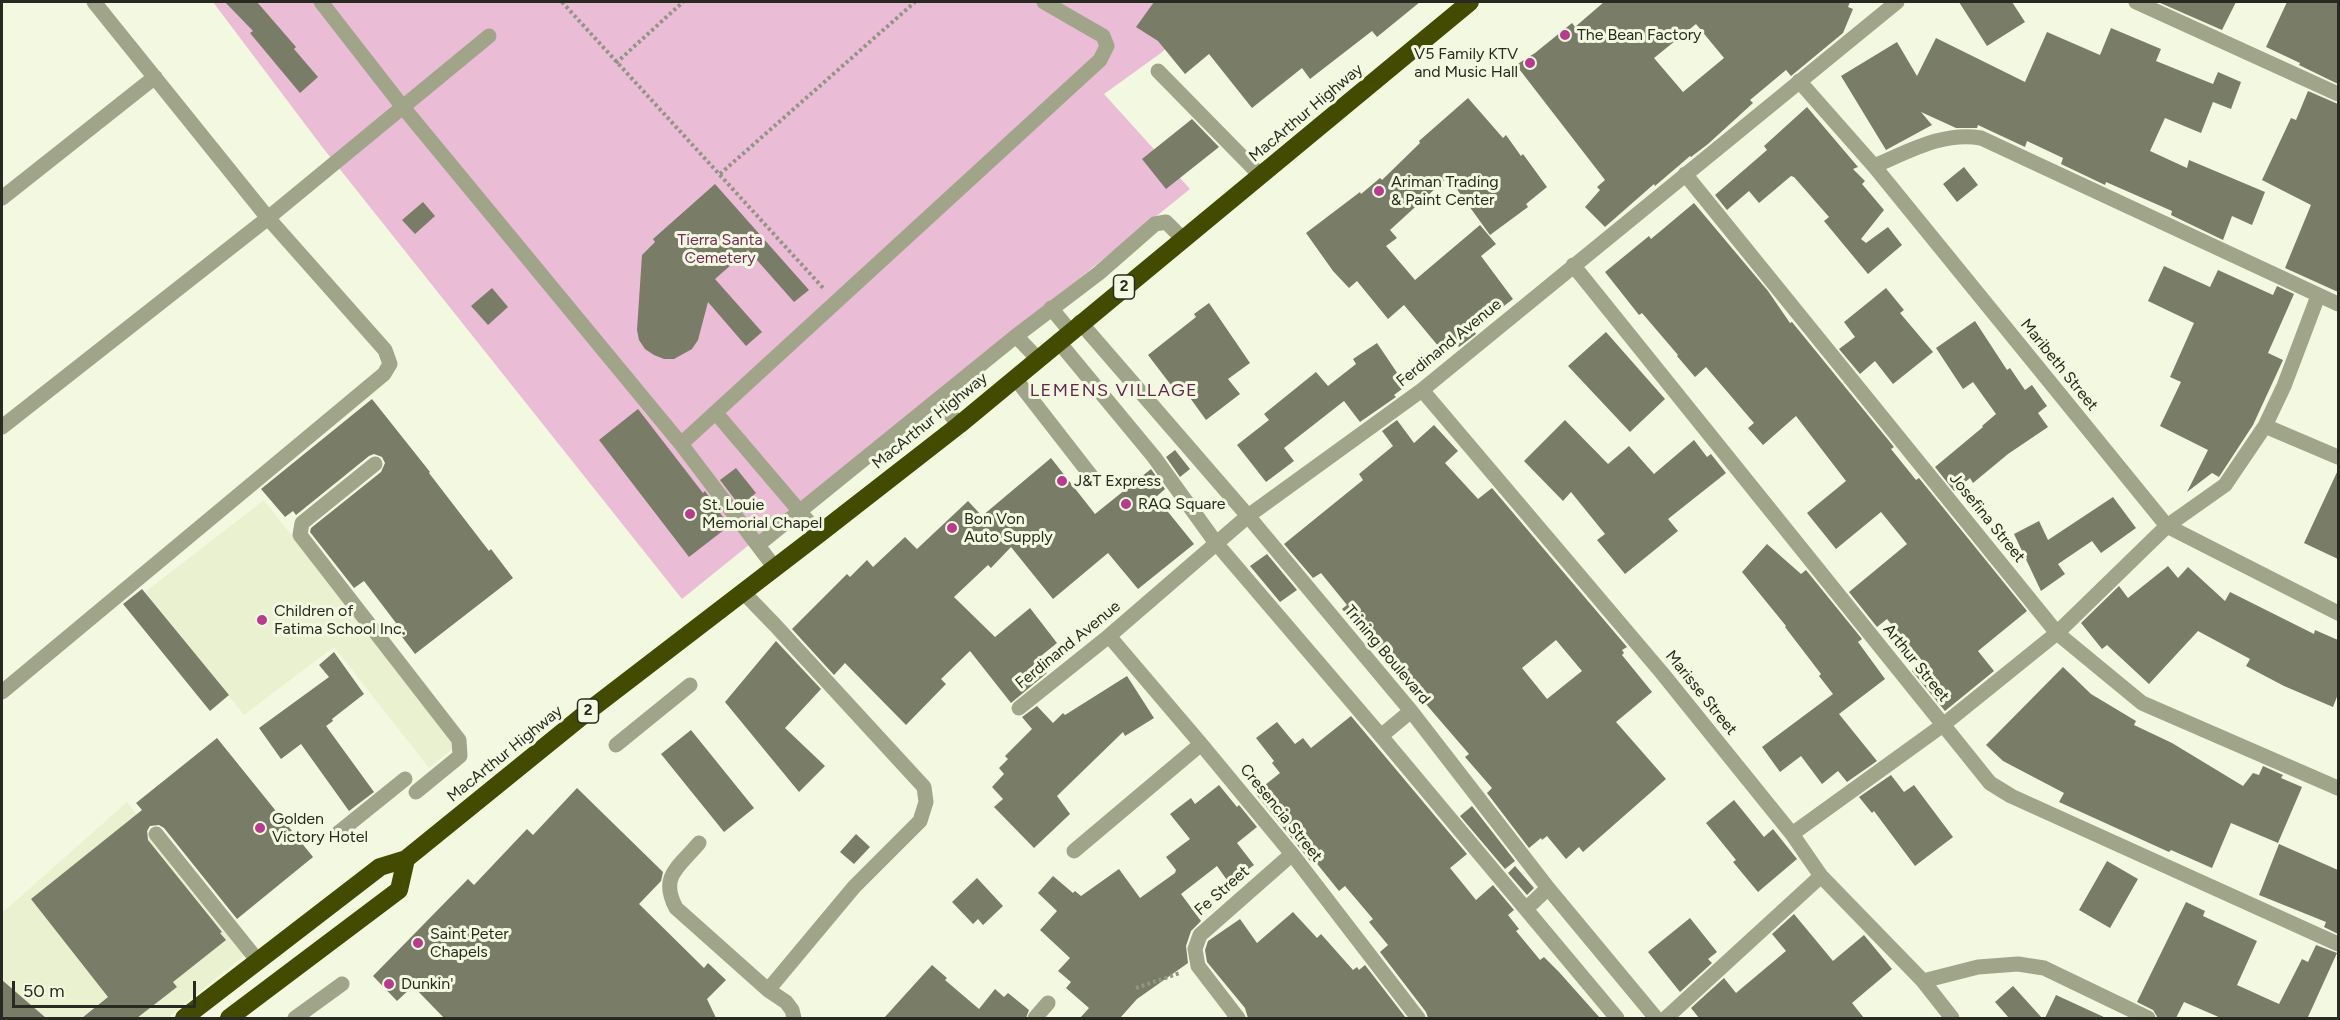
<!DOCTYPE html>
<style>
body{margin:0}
#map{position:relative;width:2340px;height:1020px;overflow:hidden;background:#f3f8e0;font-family:Figtree,sans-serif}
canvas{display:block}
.frame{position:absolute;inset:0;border:3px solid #282a21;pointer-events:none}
.scale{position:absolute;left:12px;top:981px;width:184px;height:27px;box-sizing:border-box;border:3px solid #282a21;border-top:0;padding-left:8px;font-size:18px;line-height:21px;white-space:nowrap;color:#282a21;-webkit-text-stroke:4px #f3f8e0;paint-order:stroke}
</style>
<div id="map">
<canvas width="2340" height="1020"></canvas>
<div class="frame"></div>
<div class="scale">50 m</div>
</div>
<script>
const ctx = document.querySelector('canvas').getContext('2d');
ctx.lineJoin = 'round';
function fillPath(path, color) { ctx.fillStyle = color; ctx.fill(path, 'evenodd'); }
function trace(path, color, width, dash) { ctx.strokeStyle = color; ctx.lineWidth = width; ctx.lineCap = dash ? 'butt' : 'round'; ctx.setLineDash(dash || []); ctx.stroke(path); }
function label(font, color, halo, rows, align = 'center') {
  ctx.font = font + ' Figtree,sans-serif'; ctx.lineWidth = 6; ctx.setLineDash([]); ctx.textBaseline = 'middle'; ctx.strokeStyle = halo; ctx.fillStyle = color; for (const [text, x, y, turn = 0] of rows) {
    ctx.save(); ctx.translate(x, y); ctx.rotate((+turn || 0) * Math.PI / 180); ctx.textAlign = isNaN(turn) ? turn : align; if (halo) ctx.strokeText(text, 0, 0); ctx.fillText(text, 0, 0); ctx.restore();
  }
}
fillPath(new Path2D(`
 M264 500 456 746 429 768 334 647 244 715 145 592Z
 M127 802 245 955 167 1018H2V913Z`), '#eaf1d1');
fillPath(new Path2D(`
 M213 2H1192L1206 11 1161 53 1104 94 1190 189 682 599 323 148Z`), '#eabcd6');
fillPath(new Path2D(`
 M225 2H257L296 47 294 49 318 77 300 93 250 33 253 31Z
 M1154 2H1420L1377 37 1372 31 1310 79 1302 68 1252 108 1209 54 1185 74 1158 41 1136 27Z
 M1604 2H1850L1848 7 1853 9 1843 33 1791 76 1786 70 1750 100 1753 103 1708 144 1691 157 1690 156 1655 186 1654 184 1605 227 1585 207 1600 190 1597 187 1605 180 1516 65 1535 53 1572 23 1575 27ZM1696 24 1724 58 1683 92 1654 58Z
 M1959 2H2012L2025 22 1987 46Z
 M2158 2H2236L2222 30Z
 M2287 2H2338V84L2299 65 2300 63 2266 47Z
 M2111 28 2161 49 2156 61 2213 84 2218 72 2241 82 2231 109 2213 102 2201 133 2165 118 2150 151 2187 168 2189 160 2265 192 2252 225 2232 216 2223 240 2171 215 2172 211 2106 182 2105 185 2061 164 2063 158 2027 141 2025 147 1978 125 1977 128H1956L1921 112 1932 125 1886 150 1841 76 1897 42 1917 76 1936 38 2025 82 2047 32 2100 55Z
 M2308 91 2338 104V292L2285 268 2311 205 2262 180 2291 118 2296 120Z
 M1468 98 1503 138 1506 135 1521 156 1523 154 1547 187 1526 204 1528 207 1490 235 1448 177 1390 230 1397 238 1386 246 1415 280 1480 225 1496 244 1481 256 1513 299 1473 330 1476 334 1459 347 1455 343 1444 353 1404 305 1388 319 1357 281 1349 288 1333 271 1306 233 1360 192 1361 194 1380 178 1382 180 1420 143 1419 141Z
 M1807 107 1858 167 1853 169 1865 181 1862 184 1884 210 1861 239 1866 243 1888 227 1902 245 1868 274 1824 221 1829 217 1794 177 1791 176 1759 203 1749 191 1727 210 1715 195 1767 150 1764 146Z
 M1192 119 1219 147 1166 189 1142 159Z
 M1964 167 1978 185 1957 202 1943 184Z
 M715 184 809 290 794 302 748 250 715 279 762 332 746 346 708 302 698 340 692 349 674 359H664L654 355 645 349 639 340 637 330 642 255 655 242 653 239Z
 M423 202 435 216 415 234 402 220Z
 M1694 203 1768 291 1790 323 1792 322 1894 447 1891 449 1916 480 1919 478 2027 611 1978 651 1994 671 1945 711 1912 671 1923 662 1887 619 1877 627 1849 592 1907 544 1881 512 1836 549 1807 513 1846 481 1796 416 1763 445 1748 428 1754 423 1706 367 1695 377 1677 356 1678 355 1642 313 1639 315 1605 272 1649 236 1651 239Z
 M2164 266 2210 287 2218 270 2273 295 2277 286 2294 294 2268 353 2283 360 2253 425 2219 477 2212 473 2187 492 2208 450 2160 426 2181 382 2170 377 2194 323 2148 301Z
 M492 288 508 307 488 325 471 306Z
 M1886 288 1904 310 1900 313 1933 352 1893 384 1875 361 1860 374 1839 349 1855 337 1844 322Z
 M1209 303 1250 363 1228 379 1240 394 1206 420 1180 384 1174 389 1148 355 1196 317 1194 314Z
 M1975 321 2007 370 2010 368 2025 390 2032 385 2047 406 2038 413 2048 427 2008 454 1973 483 1970 478 1954 491 1935 467 1983 427 1982 426 1996 414 1973 382 1963 389 1936 348Z
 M1606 332 1665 399 1630 432 1568 366Z
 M1377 343 1406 386 1394 395 1396 397 1360 422 1344 401 1284 448 1294 461 1266 482 1237 445 1269 420 1264 414 1316 372 1328 386 1356 364 1353 359Z
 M372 399 430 472 429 473 489 551 491 549 513 578 415 654 393 625 396 623 364 581 354 588 310 532 311 528 381 472 385 463 382 457 374 454 369 456 296 515 293 511 285 517 261 489Z
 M638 409 703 493 705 491 729 526 689 557 599 440Z
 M1397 420 1414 443 1434 425 1458 451 1445 463 1478 499 1492 488 1627 647 1622 650 1624 653 1622 655 1652 692 1616 722 1666 779 1583 852 1579 847 1566 859 1547 836 1542 840 1541 838 1529 848 1487 793 1492 788 1465 757 1469 754 1406 681 1403 684 1385 662 1386 661 1342 609 1347 605 1321 573 1313 578 1284 544 1363 480 1359 474 1393 446 1382 431ZM1556 640 1582 671 1547 699 1522 668Z
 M1565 420 1608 464 1629 446 1654 474 1694 440 1707 457 1711 454 1726 473 1668 519 1678 531 1625 574 1597 540 1605 534 1571 492 1563 501 1524 461Z
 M1175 450 1190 469 1180 477 1166 457Z
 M1051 458 1095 514 1151 469 1165 489 1156 497 1194 544 1138 589 1108 553 1053 599 1011 547 991 568 988 565 954 597 995 637 1030 608 1057 643 1036 660 1047 673 1011 703 970 651 941 679 946 684 906 725 845 663 834 675 792 629 847 574 850 577 867 560 873 567 905 537 917 549 968 501 982 516Z
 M736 468 756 493 740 506 720 480Z
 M2338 470V559L2304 543Z
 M2113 497 2136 528 2101 553 2092 541 2058 564 2065 574 2041 591 2014 534 2039 521 2048 540Z
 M1767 544 1801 574 1806 570 1862 639 1858 642 1885 679 1839 714 1877 761 1847 782 1838 771 1822 784 1801 756 1780 772 1762 747 1833 694 1819 676 1821 674 1785 627 1786 626 1742 572Z
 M1267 554 1297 590 1280 602 1250 566Z
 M2168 566 2178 578 2188 567 2225 601 2230 592 2314 634 2315 630 2338 640V694L2333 707 2284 686 2246 666 2250 659 2198 631 2149 684 2107 645 2102 649 2081 623 2119 586 2128 598Z
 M142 589 229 695 210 711 123 604Z
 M776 641 821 689 785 728 825 766 799 792 725 702Z
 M334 652 364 694 332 719 333 721 326 726 374 792 349 811 301 744 281 759 259 728 329 677 319 665Z
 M2063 667 2091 694 2136 721 2134 725 2172 743 2243 786 2253 773 2259 775 2263 766 2283 775 2281 778 2302 787 2278 843 2231 823 2212 868 2171 850 2169 852 2059 802 2064 793 2003 761 1986 745Z
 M1127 676 1154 718 1125 736 1123 732 1057 796 1070 814 1034 848 994 807 1003 799 992 787 1004 774 999 768 1008 759 1005 756 1032 729 1022 717 1037 706 1053 723 1063 713 1065 715Z
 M1351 716 1467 854 1450 868 1476 900 1493 885 1514 910 1508 915 1519 929 1516 931 1540 960 1544 957 1559 972 1600 1018H1428L1426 1012 1380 952 1388 945 1369 922 1373 919 1345 886 1339 891 1314 860 1311 862 1255 793 1280 773 1272 763 1274 761 1256 738 1277 722 1295 744 1303 738 1311 748Z
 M691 730 754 808 724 832 661 754Z
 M217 738 313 857 237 919 164 828 159 825 150 826 147 831 148 840 222 932 220 933 226 940 173 982 177 987 137 1018H82L108 997 31 899 142 810 136 803Z
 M1891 775 1904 792 1914 785 1953 837 1915 866 1874 811 1872 813 1859 797Z
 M1219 785 1237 807 1239 805 1257 827 1237 843 1254 865 1229 883 1217 866 1181 894 1201 921 1191 931 1186 946 1188 963 1137 999 1120 1018H1080L1089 1008 1066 988 1071 982 1058 971 1070 958 1040 930 1057 911 1038 893 1053 876 1073 893 1075 891 1081 896 1119 869 1140 898 1175 873 1176 870 1166 857 1190 839 1170 814 1191 798 1195 804Z
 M577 788 663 872 661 881 639 904 704 968 708 963 726 980 707 999 716 1018H444L413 986 397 1001 373 976 468 879 474 885 527 829 533 835Z
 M1734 800 1764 837 1773 829 1797 859 1758 892 1733 862 1736 860 1706 823Z
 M1472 806 1515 861 1505 869 1460 816Z
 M856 834 870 847 854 864 840 852Z
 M2279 844 2338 870V934L2324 927 2326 922 2259 895Z
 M2107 861 2138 879 2110 928 2079 910Z
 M1515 866 1534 888 1527 895 1508 873Z
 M977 878 1003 906 983 925 978 919 973 924 952 902Z
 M2186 902 2205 911 2203 916 2257 941 2237 985 2279 1004 2302 959 2308 962 2316 945 2337 953 2308 1017 2311 1018H2221L2184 1002 2176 1018H2158L2153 1010 2137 1002Z
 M1293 912 1317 938 1321 934 1353 970 1357 967 1359 970 1365 965 1406 1018H1248L1245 1008 1207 962 1205 950 1208 941 1240 919 1257 943Z
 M1794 914 1833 961 1864 935 1892 969 1852 1003 1864 1018H1699L1691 1008 1724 978 1736 993 1786 951 1772 934Z
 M1690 918 1717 952 1708 959 1712 963 1680 992 1648 952Z
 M932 965 947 978 945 980 979 1009 995 989 1004 997 1008 993 1029 1010 1026 1018H884Z
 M2 980 46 1018H2Z
 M2013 986 2042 1018H2009L1995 1002Z
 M2056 995 2106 1018H2045Z`), '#797d67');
trace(new Path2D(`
 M562 2 824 289
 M616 63 683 2
 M720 174 915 2
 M1136 988 1180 973`), '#929585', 4, [3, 3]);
trace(new Path2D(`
 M321 2 402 106 681 444 775 568
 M2136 2 2338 94
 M1158 71 1261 176
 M1799 81 1874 166 2167 526 2338 613
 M1874 166C1908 152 1943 131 1981 138L2338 304
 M1685 174 2057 633 2142 703 2338 788
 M2 198 155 77
 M1573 265 1990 783 2011 796 2338 944
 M1051 308 1070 331
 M1080 322 1248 516 1411 711 1548 888 1656 1018
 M1016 336 1038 359
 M1058 341 1154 457 1216 543 1381 736 1617 1018
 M1015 378 1092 477
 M1422 390 1662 673 1792 834 1821 876 1923 981 1952 1018
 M938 399 959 425
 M716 413 819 534
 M2265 426 2338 457
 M2 427 268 218 489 36
 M681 444 1100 60 1107 46 1103 36 1044 2
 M375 464 302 523 300 535 459 740 460 756 416 792
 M758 545 1016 336 1099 273 1155 224 1166 222 1183 239
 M743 592 775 625 924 787 926 802 920 821 854 887 768 990
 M1109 636 1201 744 1292 854 1418 1018
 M2 692 384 374 390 364 385 350 268 218 94 2
 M1019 708 1109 636 1248 516 1422 390 1897 2
 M1381 736 1411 711
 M616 745 690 685
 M338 833 405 779
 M156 834 258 961
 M1792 834 1943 725 2057 633 2167 526 2225 485 2265 426 2284 386 2318 296
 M699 843C679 867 659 876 676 908L768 990 786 1002 792 1010 794 1018
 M1074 851 1201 744
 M1526 909 1548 888
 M1923 981 1978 967 2018 964 2044 968 2148 1018
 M295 1018 342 984
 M1035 1018 1048 1003
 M1238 1018 1198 966 1195 949 1200 935 1292 854
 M1666 1018 1821 876`), '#a0a589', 15);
trace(new Path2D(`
 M184 1018 380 867 406 859 591 709 819 534 959 425 1470 2
 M229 1018 399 890 406 859`), '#434b00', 18);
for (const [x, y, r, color] of [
 [1565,35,6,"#b83c8d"],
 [1530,63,6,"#b83c8d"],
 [1379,191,6,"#b83c8d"],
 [1062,481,6,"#b83c8d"],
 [1126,504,6,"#b83c8d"],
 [690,514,6,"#b83c8d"],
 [952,528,6,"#b83c8d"],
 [262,620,6,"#b83c8d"],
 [260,828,6,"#b83c8d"],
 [418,943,6,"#b83c8d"],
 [389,984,6,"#b83c8d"]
]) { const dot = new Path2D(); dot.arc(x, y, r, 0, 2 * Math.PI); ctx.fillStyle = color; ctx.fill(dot); trace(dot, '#f3f8e0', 2); }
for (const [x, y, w] of [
 [1124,287,21],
 [588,711,21]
]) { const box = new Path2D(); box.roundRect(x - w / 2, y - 12, w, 24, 4.5); ctx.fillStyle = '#f3f8e0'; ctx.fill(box); trace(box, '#282a21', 1.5); }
label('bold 15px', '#282a21', null, [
 ["2",1124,287],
 ["2",588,711]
]);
label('16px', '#282a21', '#f3f8e0', [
 ["The Bean Factory",1577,35],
 ["V5 Family KTV",1518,54,"right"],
 ["and Music Hall",1518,72,"right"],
 ["Ariman Trading",1391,182],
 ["& Paint Center",1391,200],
 ["J&T Express",1074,481],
 ["RAQ Square",1138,504],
 ["St. Louie",702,505],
 ["Memorial Chapel",702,523],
 ["Bon Von",964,519],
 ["Auto Supply",964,537],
 ["Children of",274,611],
 ["Fatima School Inc.",274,629],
 ["Golden",272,819],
 ["Victory Hotel",272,837],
 ["Saint Peter",430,934],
 ["Chapels",430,952],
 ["Dunkin'",401,984]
], 'left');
label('16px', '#282a21', '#f3f8e0', [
 ["MacArthur Highway",1306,113,-40],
 ["Ferdinand Avenue",1449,343,-39],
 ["Maribeth Street",2059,365,51],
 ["MacArthur Highway",930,421,-39],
 ["Josefina Street",1987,518,51],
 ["Ferdinand Avenue",1068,645,-39],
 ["Trining Boulevard",1387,655,50],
 ["Arthur Street",1916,663,51],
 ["Marisse Street",1701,693,51],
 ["MacArthur Highway",505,754,-39],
 ["Cresencia Street",1281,813,51],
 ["Fe Street",1222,891,-41]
]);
label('16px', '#772b5c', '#f3f8e0', [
 ["Tierra Santa",720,240],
 ["Cemetery",720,258]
]);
ctx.letterSpacing = '1.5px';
label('18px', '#64284e', '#f3f8e0', [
 ["LEMENS VILLAGE",1114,391]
]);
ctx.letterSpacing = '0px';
</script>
